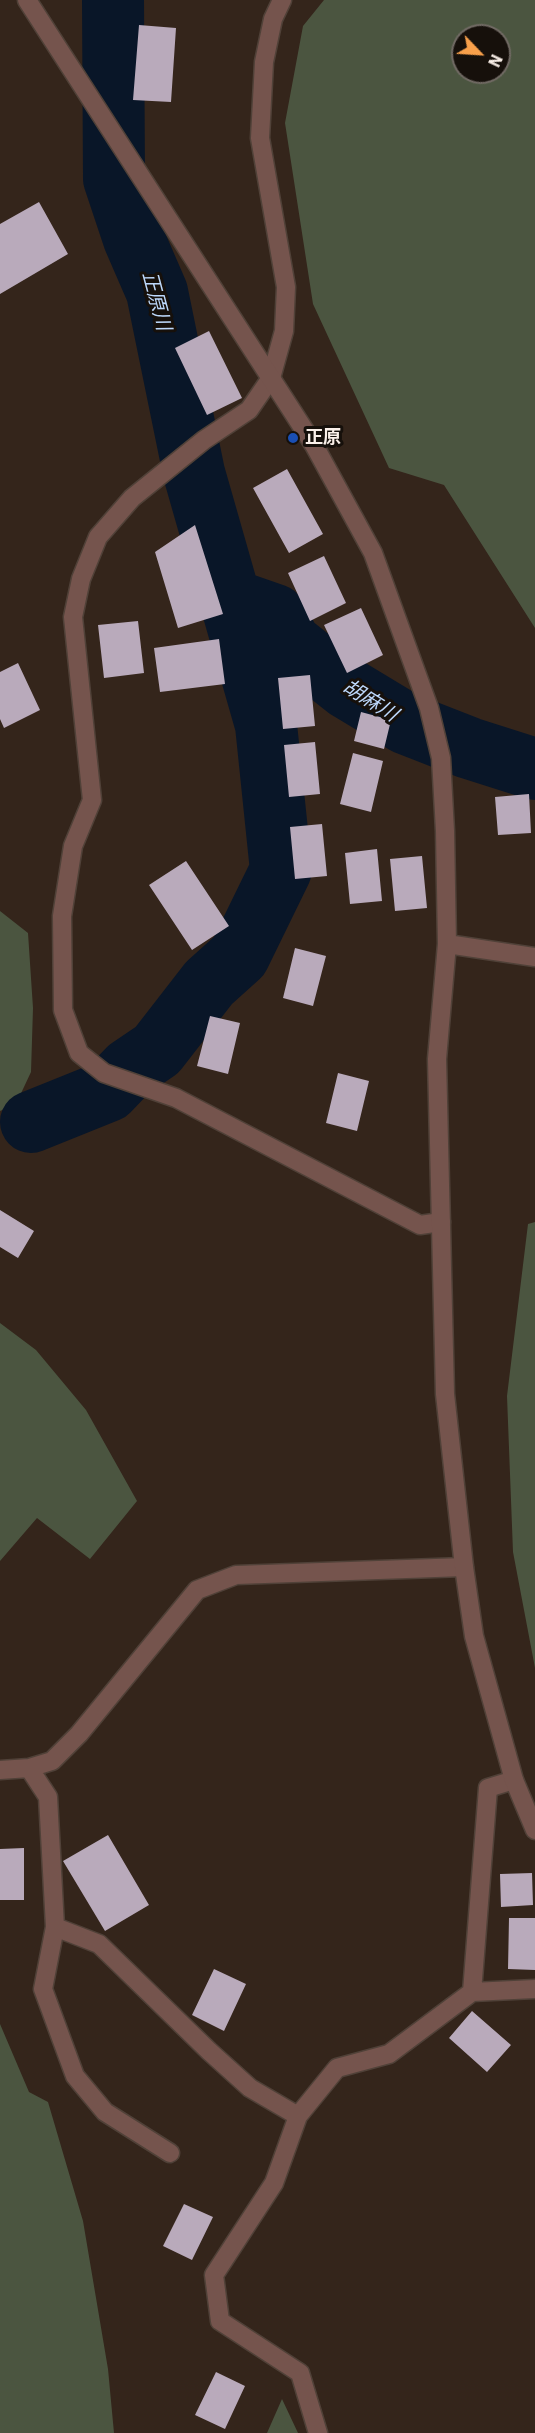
<!DOCTYPE html>
<meta charset="utf-8">
<style>
body{margin:0}
#map{position:relative;width:535px;height:2433px;overflow:hidden;background:#34251b;font-family:"IBM Plex Sans",sans-serif}
canvas{display:block}
.north{position:absolute;left:451px;top:24px;width:60px;height:60px;box-sizing:border-box;background:#16100b;border:2px solid #716a64;border-radius:50%;rotate:115deg;font-size:16px;font-weight:700;line-height:24px;text-align:center;color:#faf0e9}
.north::after{content:'';display:block;margin:auto;width:21px;height:27px;background:#f8a04b;clip-path:polygon(50% 0,100% 100%,50% 72%,0 100%)}
</style>
<div id="map">
<canvas width="535" height="2433"></canvas>
<div class="north">N</div>
</div>
<script>
const ctx = document.querySelector('canvas').getContext('2d');
ctx.lineJoin = 'round';
function fillPath(path, color) { ctx.fillStyle = color; ctx.fill(path, 'evenodd'); }
function trace(path, color, width, dash) { ctx.strokeStyle = color; ctx.lineWidth = width; ctx.lineCap = dash ? 'butt' : 'round'; ctx.setLineDash(dash || []); ctx.stroke(path); }
function label(font, color, halo, rows, align = 'center') {
  ctx.font = font + ' "IBM Plex Sans","Noto Sans JP",sans-serif'; ctx.lineWidth = 6; ctx.setLineDash([]); ctx.textBaseline = 'middle'; ctx.strokeStyle = halo; ctx.fillStyle = color; for (const [text, x, y, turn = 0] of rows) {
    ctx.save(); ctx.translate(x, y); ctx.rotate((+turn || 0) * Math.PI / 180); ctx.textAlign = isNaN(turn) ? turn : align; if (halo) ctx.strokeText(text, 0, 0); ctx.fillText(text, 0, 0); ctx.restore();
  }
}
fillPath(new Path2D(`
 M324 0H535V628L444 485 389 468 313 304 285 123 303 26ZM463 36H499V72H463Z
 M0 911 28 933 33 1008 31 1072 16 1104 0 1111Z
 M535 1222V1668L513 1552 507 1396 528 1224Z
 M0 1323 36 1350 86 1410 137 1501 90 1559 37 1518 0 1561Z
 M0 2024 29 2092 48 2102 83 2221 108 2369 114 2433H0Z
 M282 2399 298 2433H267Z`), '#4b5540');
trace(new Path2D(`
 M229 599 275 615 290 643 347 688 405 723 469 748 535 769
 M31 1122 108 1091 129 1069 157 1050 209 983 239 956 281 870 266 725 194 473 157 292 134 239 114 179 113 0`), '#091628', 62);
fillPath(new Path2D(`
 M139 25 176 28 171 102 133 100Z
 M39 202 68 254 0 294V224Z
 M209 331 242 398 207 415 175 348Z
 M287 469 323 534 289 553 253 488Z
 M195 525 223 614 178 628 155 552Z
 M324 556 346 603 310 621 288 573Z
 M361 608 383 655 347 673 324 625Z
 M138 621 144 673 104 678 98 625Z
 M219 639 225 684 160 692 154 648Z
 M18 663 40 710 4 728 0 719V672Z
 M310 675 315 726 283 729 278 678Z
 M361 712 391 720 384 749 354 741Z
 M315 742 320 794 289 797 284 745Z
 M353 753 383 761 371 812 340 804Z
 M529 794 531 833 498 835 495 797Z
 M322 824 327 876 295 879 290 827Z
 M377 849 382 901 350 904 345 853Z
 M422 856 427 908 395 911 390 859Z
 M186 861 229 926 192 950 149 885Z
 M295 948 326 956 313 1006 283 998Z
 M210 1016 240 1023 228 1074 197 1066Z
 M338 1073 369 1081 357 1131 326 1123Z
 M0 1210 34 1231 18 1258 0 1247Z
 M108 1835 149 1905 105 1931 63 1861Z
 M24 1848V1900H0V1849Z
 M532 1873 533 1905 501 1907 500 1874Z
 M509 1918H535V1970L508 1969Z
 M214 1969 246 1984 224 2031 192 2015Z
 M472 2011 511 2045 487 2072 449 2038Z
 M184 2204 213 2217 192 2260 163 2246Z
 M216 2372 245 2386 225 2429 195 2415Z`), '#b9aabb');
const minor = new Path2D(`
 M282 0 273 19 264 62 260 138 286 287 284 331 271 378 249 410 204 440 132 498 98 537 81 579 73 617 92 800 73 846 62 916 63 1010 79 1053 104 1073 176 1098 420 1225 441 1222
 M29 1768 48 1797 55 1927 99 1944 209 2051 250 2088 298 2116 274 2183 214 2275 220 2321 300 2373 318 2433
 M0 1770 29 1768 52 1761 79 1734 197 1590 236 1575 464 1567
 M55 1927 43 1989 75 2076 105 2112 170 2153
 M472 1992 488 1788 514 1780
 M298 2116 337 2068 389 2054 472 1992 535 1989`);
const tertiary = new Path2D(`
 M27 0 314 445 373 553 429 708 441 758 445 831 447 944 437 1059 445 1394 464 1567 474 1636 514 1780 535 1830
 M447 944 535 957`);
trace(minor, '#504138', 21);
trace(tertiary, '#504138', 21);
trace(minor, '#75544d', 18);
trace(tertiary, '#75544d', 18);
for (const [x, y, r, color] of [
 [293,438,6,"#1a4fb4"]
]) { const dot = new Path2D(); dot.arc(x, y, r, 0, 2 * Math.PI); ctx.fillStyle = color; ctx.fill(dot); trace(dot, '#16100b', 2); }
label('bold 18px', '#faf0e9', '#16100b', [
 ["正原",305,438]
], 'left');
label('italic 20px', '#bdd8fb', '#16100b', [
 ["正原川",156,301,75],
 ["胡麻川",370,701,32]
]);
</script>
